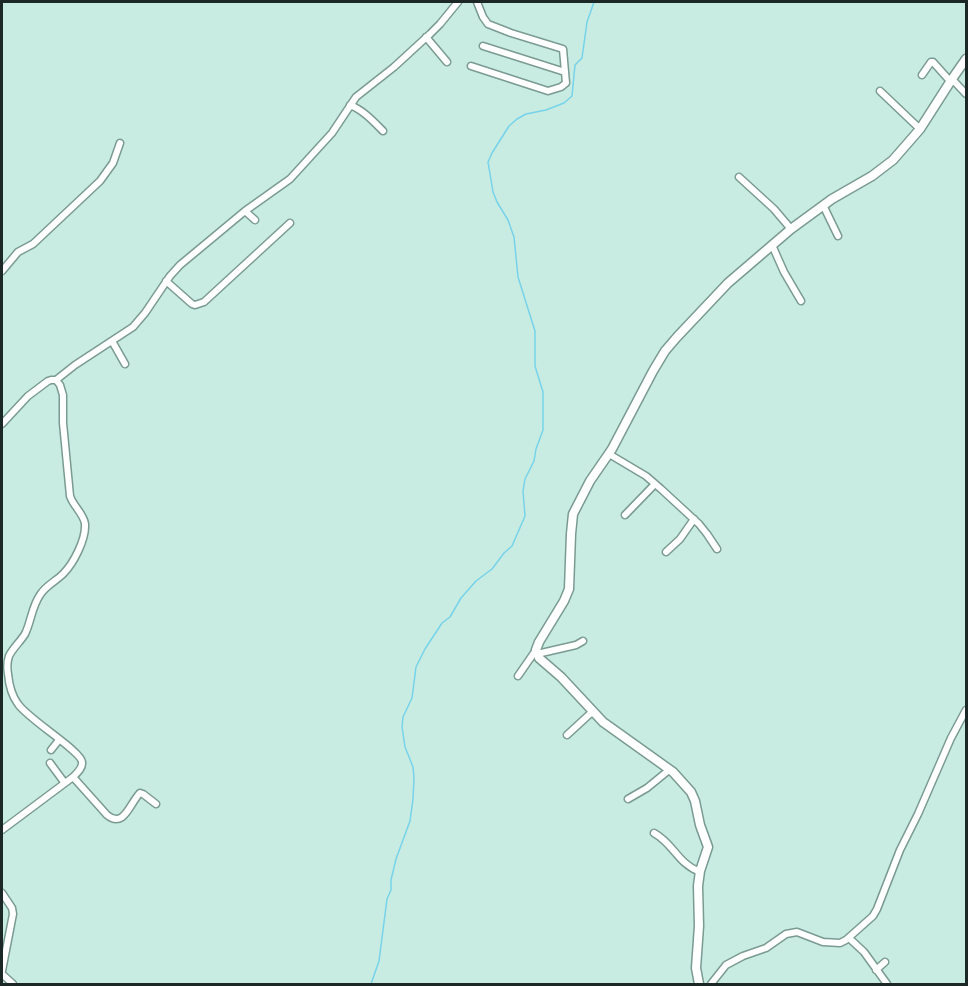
<!DOCTYPE html>
<style>
body{margin:0}
#map{position:relative;width:968px;height:986px;overflow:hidden;background:#c9ece2;font-family:Overpass,sans-serif}
canvas{display:block}
.frame{position:absolute;inset:0;border:3px solid #1b2825;pointer-events:none}
</style>
<div id="map">
<canvas width="968" height="986"></canvas>
<div class="frame"></div>
</div>
<script>
const ctx = document.querySelector('canvas').getContext('2d');
ctx.lineJoin = 'round';
function trace(path, color, width, dash) { ctx.strokeStyle = color; ctx.lineWidth = width; ctx.lineCap = dash ? 'butt' : 'round'; ctx.setLineDash(dash || []); ctx.stroke(path); }
trace(new Path2D(`
 M371 984 379 961 387 899 391 890V880L396 859 410 821 413 799 414 778 413 767 405 747 402 727 403 717 412 698 416 667 425 649 442 623 450 617 461 598 476 581 492 569 504 553 512 546 525 516 523 491 525 479 534 461 536 449 543 430V392L535 366V331L518 277 514 237 508 220 497 202 493 192 488 162 492 153 509 126 517 119 526 114 546 110 564 103 572 96 575 65 582 58 587 22 594 2`), '#76d3e9', 1.5);
const street = new Path2D(`
 M477 2 483 17 488 24 511 33 563 49 565 72 483 46
 M426 37 447 62
 M471 66 548 91 561 87 566 83 565 72
 M922 75 931 62H933L950 81
 M952 79 966 94
 M880 91 920 129
 M350 105C363 110 373 121 383 131
 M739 177 774 209 791 229
 M823 205 838 236
 M245 211 255 220
 M772 245 784 272 801 301
 M2 271 18 252 33 244 100 181 113 163 120 143
 M166 281 192 304 195 305 204 302 290 223
 M112 341 125 364
 M2 424 28 396 48 381 51 380H56
 M609 454 646 476 661 489 699 524 707 534 717 549
 M625 515 655 484
 M666 552 680 539 694 519
 M537 654 576 645 583 641
 M518 676 536 650
 M567 735 592 712
 M51 750 59 740
 M50 763 64 782
 M73 777 107 815C124 829 130 803 140 793L143 794 156 804
 M628 799 647 788 669 770
 M2 830 73 777C77 773 83 768 82 762 81 751 28 719 18 704 12 696 9 685 8 674 7 668 7 662 9 656 13 648 20 642 25 634 31 622 32 606 40 595 45 586 56 581 63 574 74 563 86 539 85 524 84 514 73 506 70 496L63 423V395L60 385 56 380 75 365 133 327 145 313 170 276 180 265 245 211 290 179 332 133 356 97 394 67 430 34 440 24 458 2
 M654 833C674 844 677 863 700 872
 M2 893 12 908 13 914 2 971
 M849 938 864 952 887 984
 M876 970 885 962
 M2 974 13 984
 M711 984 726 965 743 956 766 948 786 934 797 932 823 942 840 943 846 940 873 916 877 909 900 850 918 814 951 738 966 710`);
const secondary = new Path2D(`
 M699 984 696 968 699 926 698 886 700 871 708 847 700 825 695 801 691 792 673 772 603 722 561 677 539 658 537 653 536 650 539 642 564 601 569 589 571 534 573 514 590 481 612 449 653 371 665 351 677 337 728 283 791 229 832 199 872 176 893 160 920 129 952 79 966 59`);
trace(street, '#7a9b92', 9);
trace(secondary, '#7a9b92', 11);
trace(street, '#fff', 6);
trace(secondary, '#fff', 8);
</script>
